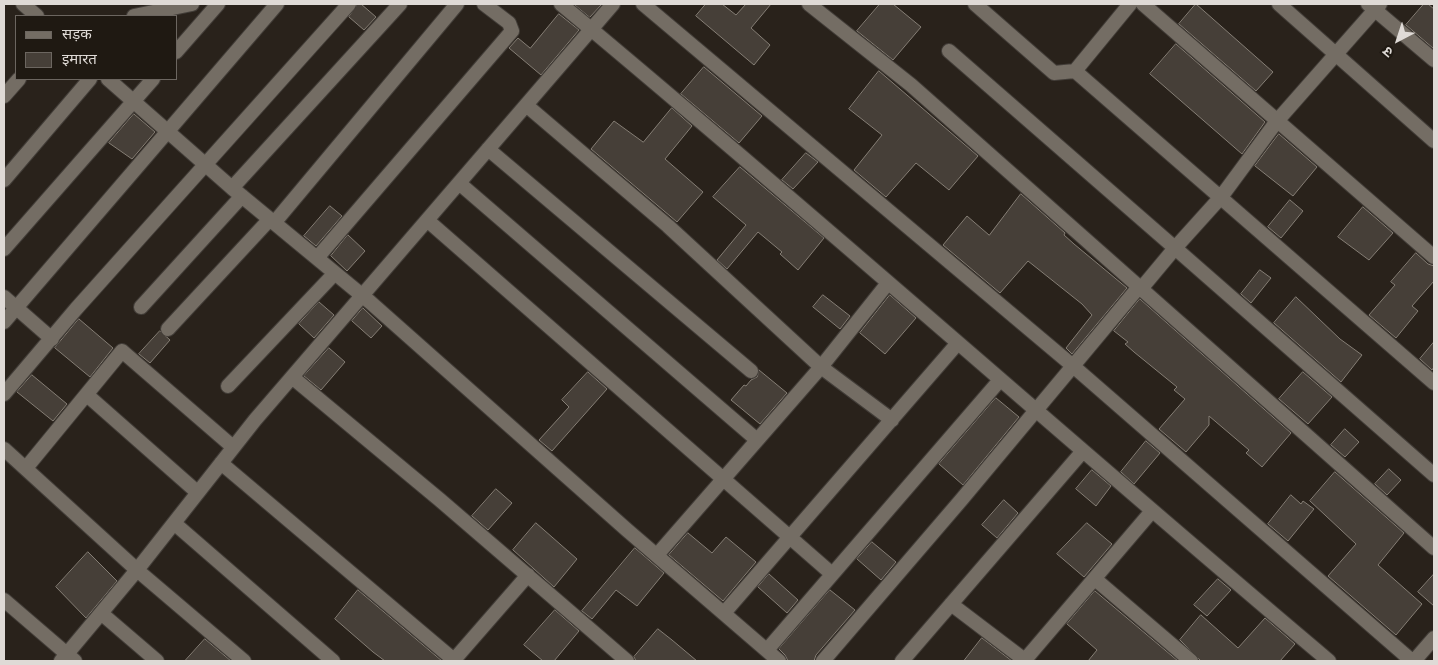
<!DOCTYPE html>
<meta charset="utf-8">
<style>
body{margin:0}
#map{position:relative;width:1438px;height:665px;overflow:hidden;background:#29221b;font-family:"Varela Round","Noto Sans Devanagari",sans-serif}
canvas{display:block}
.frame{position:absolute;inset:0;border:5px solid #dfdad6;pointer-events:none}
.legend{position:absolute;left:15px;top:15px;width:162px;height:65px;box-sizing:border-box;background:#1f1912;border:1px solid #6c6660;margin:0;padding:6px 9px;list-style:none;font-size:15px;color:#dfdad6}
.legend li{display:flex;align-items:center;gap:10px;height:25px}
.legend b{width:25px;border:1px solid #6c6660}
.north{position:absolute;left:1373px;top:15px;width:50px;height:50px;-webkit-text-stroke:4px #1f1912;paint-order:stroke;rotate:220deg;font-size:14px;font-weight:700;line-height:20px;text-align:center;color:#dfdad6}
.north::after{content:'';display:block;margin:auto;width:18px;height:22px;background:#dfdad6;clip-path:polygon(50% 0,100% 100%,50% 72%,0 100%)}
</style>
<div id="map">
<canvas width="1438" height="665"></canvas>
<div class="frame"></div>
<ul class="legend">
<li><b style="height:6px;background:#746d64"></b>सड़क</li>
<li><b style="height:14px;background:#463f38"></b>इमारत</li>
</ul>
<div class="north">उ</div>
</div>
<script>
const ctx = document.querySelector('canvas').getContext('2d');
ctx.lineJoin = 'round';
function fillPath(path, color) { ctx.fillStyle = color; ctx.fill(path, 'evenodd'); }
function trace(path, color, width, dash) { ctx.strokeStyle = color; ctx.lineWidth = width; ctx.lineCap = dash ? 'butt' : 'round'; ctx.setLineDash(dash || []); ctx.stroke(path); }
const building = new Path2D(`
 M358 4H361L376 17 364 30 349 17Z
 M574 4H602L590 17Z
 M706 4H722L736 15 746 4H771L751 28 770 45 754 65 696 16Z
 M880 4H893L921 27 893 60 857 31Z
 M1196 4 1273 72 1256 91 1179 24Z
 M1424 4H1428L1434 9V49L1406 25Z
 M559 14 579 30 541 75 509 48 518 38 530 48Z
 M1176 44 1265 122 1242 154 1150 74Z
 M704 67 762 116 739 143 681 94Z
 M879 71 978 156 949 190 916 163 886 197 854 170 882 135 849 109Z
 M672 108 692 126 665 159 703 192 677 222 591 149 614 121 643 142Z
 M134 114 155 132 132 159 109 143Z
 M1279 134 1317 167 1293 196 1255 166Z
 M806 153 818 162 793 189 782 180Z
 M740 167 824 238 798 270 780 254 782 252 758 232 727 269 717 260 746 225 713 197Z
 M1021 194 1065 233 1064 235 1074 244 1127 288 1072 354 1066 348 1092 315 1082 304 1028 261 1000 293 943 245 967 216 989 235Z
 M1290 200 1303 211 1281 238 1268 227Z
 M330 206 342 216 316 246 304 236Z
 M1363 207 1393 233 1369 260 1338 237Z
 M348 235 365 251 347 271 331 256Z
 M1416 253 1428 264 1434 266V281L1412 306 1418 311 1396 338 1369 315 1395 285 1391 282Z
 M1260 270 1271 278 1251 303 1241 294Z
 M823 295 850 316 840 329 813 307Z
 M890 295 916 318 885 354 860 333Z
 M1296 297 1340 339 1362 355 1341 382 1274 323Z
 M1140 299 1291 433 1262 467 1246 453 1249 450 1209 416V425L1186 452 1159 429 1185 399 1174 390 1177 387 1134 352 1125 344 1128 342 1114 331Z
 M319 302 334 315 314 338 299 324Z
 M363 308 382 326 371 338 352 321Z
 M79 319 113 348 90 377 55 348Z
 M160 331 170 340 150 363 139 354Z
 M1434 342V367L1432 370 1420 359Z
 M329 348 345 362 321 390 304 376Z
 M759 370 787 393 760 424 731 400 744 385 746 386 751 380 757 377Z
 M588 372 607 389 552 451 539 440 569 407 562 400Z
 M1303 372 1332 397 1308 424 1279 399Z
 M32 375 67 404 53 421 17 392Z
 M996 398 1019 417 963 485 939 464Z
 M1345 429 1359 442 1345 457 1331 445Z
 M1146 441 1160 453 1134 484 1121 472Z
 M1389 469 1401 480 1387 495 1375 484Z
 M1092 470 1111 486 1096 506 1076 489Z
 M1335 472 1404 533 1378 565 1422 604 1396 635 1328 576 1356 544 1310 501Z
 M496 489 512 503 488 530 472 516Z
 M1291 495 1301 504 1303 501 1314 509 1288 541 1268 524Z
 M1004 500 1018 513 997 538 982 525Z
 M536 523 577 559 554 587 513 550Z
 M1087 523 1112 544 1084 577 1057 554Z
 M688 533 712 553 726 537 756 562 723 601 669 555Z
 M872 542 896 562 881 580 857 559Z
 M635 548 664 573 637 606 616 590 592 619 582 611Z
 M88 552 117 581 86 618 56 587Z
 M769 574 798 600 787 613 758 587Z
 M1434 574V606L1418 592Z
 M1218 579 1231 590 1207 616 1194 605Z
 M358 590 442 661H385L373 652 335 619Z
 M830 590 855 610 816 655 814 661H788L785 655 779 649Z
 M1095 591 1178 661H1088L1097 650 1067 624Z
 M555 610 579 631 554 661H543L524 645Z
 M1201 615 1238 648 1265 618 1295 644 1280 661H1201L1180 640Z
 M658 629 672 640 697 661H636L634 657Z
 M982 638 1012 661H964Z
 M205 639 231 661H185Z`);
fillPath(building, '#463f38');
trace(building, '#857e75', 1);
const street = new Path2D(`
 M23 4 37 16
 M561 4C820 219 1071 444 1329 661
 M643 4 1073 366 1412 661
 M809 4 911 85 1434 548
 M975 4 1054 73 1075 71 1434 383
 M1143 4 1434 257
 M1279 4 1434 141
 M1368 4 1434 60
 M134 16 192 4
 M949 51 1175 248 1221 197 1277 121 1380 4
 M176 52 218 4
 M1075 71 1130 4
 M108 79 232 188 370 302 627 530 779 661
 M4 96 19 79
 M526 105 668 226 821 367 892 420
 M488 149 751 371
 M4 180 90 79
 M459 183 757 440
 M232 188 400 4
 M427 220 832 574
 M274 223 457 4
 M4 249 153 79
 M317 258 512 31 509 23 484 4
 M1140 290 1175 248 1434 475
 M4 297 52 339
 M141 307 242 196
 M4 322 277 4
 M168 329 270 219
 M292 377 440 500 627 661
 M228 386 335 273
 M4 394 76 309 349 4
 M87 395 197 492
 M4 449 137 570 255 420 613 4
 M221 463 454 660
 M26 468 122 351 233 447
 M174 523 333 661
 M657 555 821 367 888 283
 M1095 579 1191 661
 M4 600 75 661
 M951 604 1026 661
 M101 613 157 661
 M724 613 957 344
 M767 650 1000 380
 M61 661 137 570 244 661
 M453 661 528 575
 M823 661 962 499 1138 288
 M902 661 1083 451
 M1024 661 1152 511
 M1414 661 1434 638`);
trace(street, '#423d38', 16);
trace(street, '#746d64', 14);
</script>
